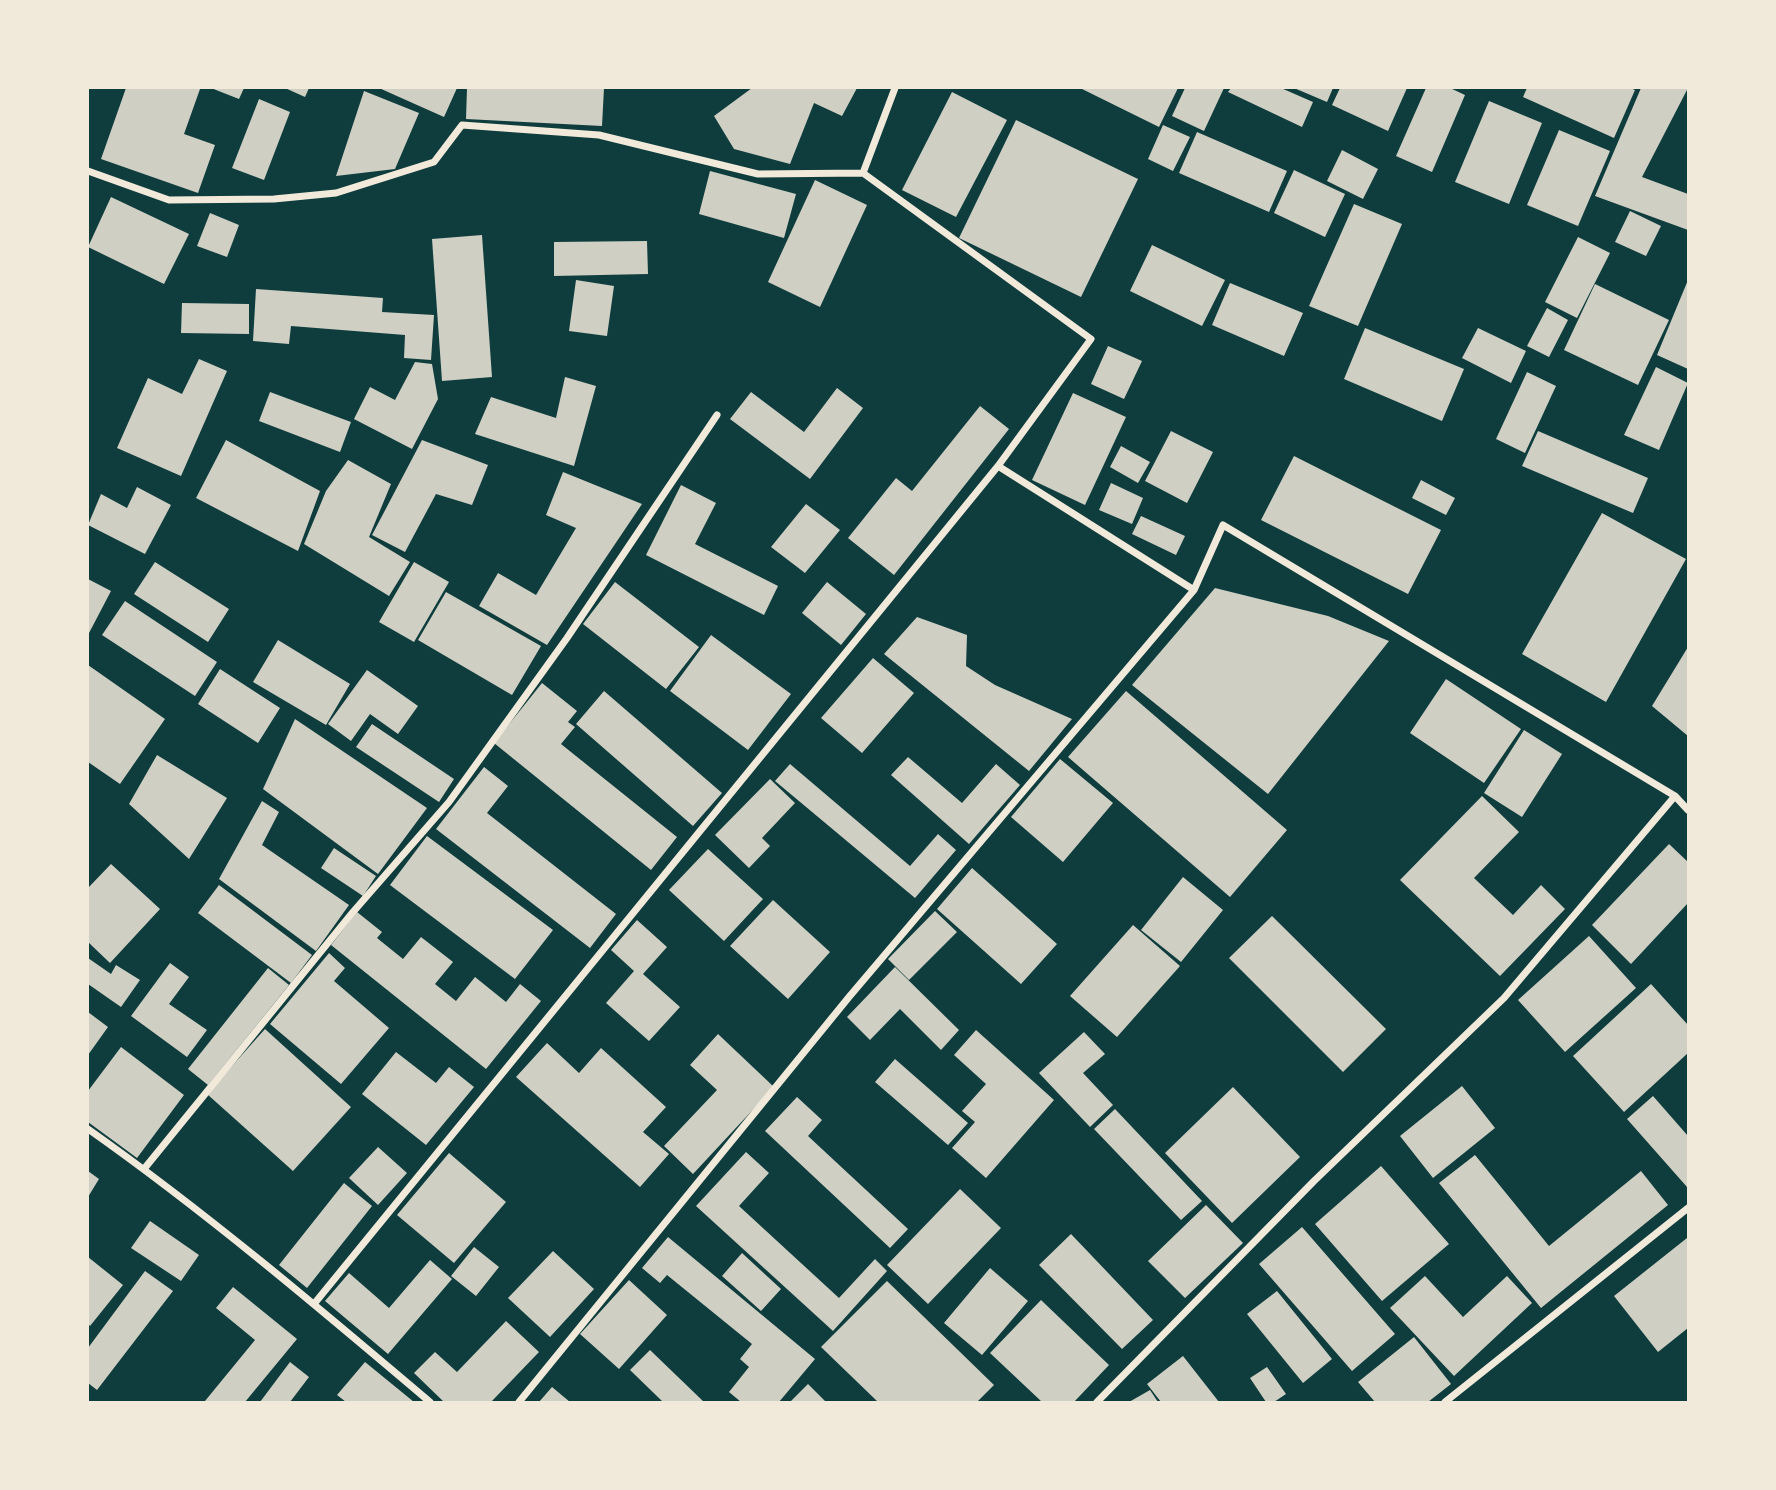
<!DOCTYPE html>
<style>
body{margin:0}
#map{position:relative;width:1776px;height:1490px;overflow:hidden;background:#0f3d3e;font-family:Georgia,serif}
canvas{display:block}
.frame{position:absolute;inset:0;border:89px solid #f1e9da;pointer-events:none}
</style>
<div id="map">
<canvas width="1776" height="1490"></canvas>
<div class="frame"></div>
</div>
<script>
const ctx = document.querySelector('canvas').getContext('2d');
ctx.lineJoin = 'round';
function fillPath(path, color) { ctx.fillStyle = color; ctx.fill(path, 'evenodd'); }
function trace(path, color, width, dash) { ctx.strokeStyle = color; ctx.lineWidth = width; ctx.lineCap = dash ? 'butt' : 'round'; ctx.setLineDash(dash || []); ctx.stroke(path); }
fillPath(new Path2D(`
 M126 88 200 89 184 134 215 145 198 193 101 159Z
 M211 88H244L239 99Z
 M285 88H309L305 97Z
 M379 88H457L444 117Z
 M467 88H604L602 126 466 119Z
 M752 88H857L842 116 814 103 790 164 734 149 714 116Z
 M1080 88H1178L1159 127Z
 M1185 88H1224L1204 131 1172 116Z
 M1231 88H1281L1313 102 1302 127 1228 92Z
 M1294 88H1333L1327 102Z
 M1340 88H1407L1388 131 1332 105Z
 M1426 88H1450L1465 95 1432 172 1396 156Z
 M1527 88H1630L1635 90 1614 138 1523 97Z
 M1641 88H1688L1642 177 1688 194V230L1595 196Z
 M364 91 419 113 395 169 336 176Z
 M952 92 1007 120 956 217 902 190Z
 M259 99 290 112 264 180 232 168Z
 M1489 101 1542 123 1509 204 1455 182Z
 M1016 120 1138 179 1081 297 959 238Z
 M1163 125 1190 137 1173 171 1148 159Z
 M1559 130 1610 151 1578 226 1527 205Z
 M1197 132 1287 171 1269 212 1179 173Z
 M1342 150 1378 169 1363 199 1327 181Z
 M1294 170 1345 194 1325 237 1274 213Z
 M710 171 796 194 784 238 699 214Z
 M815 180 867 205 820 307 768 282Z
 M111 197 189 234 164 284 88 247Z
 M1354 204 1402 224 1358 326 1309 306Z
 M1630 211 1661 226 1646 256 1615 242Z
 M210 213 239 225 227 257 197 246Z
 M482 235 492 377 442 381 432 239Z
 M1578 237 1610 253 1577 318 1545 302Z
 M647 241 648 274 554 276V242Z
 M1152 245 1225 280 1202 326 1130 291Z
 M576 280 614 286 607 336 569 331Z
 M1688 280V369L1657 355Z
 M1230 283 1303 313 1284 356 1212 325Z
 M1595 284 1669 320 1638 385 1564 350Z
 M256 289 383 298 382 312 434 315 431 360 404 358 405 335 291 326 289 344 253 341Z
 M182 303 249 304V334L181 333Z
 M1547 308 1568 320 1549 357 1527 346Z
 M1365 328 1464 369 1442 421 1344 379Z
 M1478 328 1526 351 1511 383 1462 358Z
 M1108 346 1142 361 1124 399 1091 384Z
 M199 359 227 371 181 476 117 448 148 378 182 394Z
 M415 362 432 364 438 399 412 449 354 419 370 387 395 400Z
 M1656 367 1688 383 1659 450 1624 435Z
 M1527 372 1556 386 1525 453 1496 439Z
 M565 377 596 386 574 466 475 434 491 397 556 418Z
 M837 388 863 408 810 479 730 419 751 392 804 432Z
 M270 392 351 422 340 452 259 421Z
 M1073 393 1126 417 1085 505 1032 480Z
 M980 406 1009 429 894 575 848 538 896 478 912 491Z
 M1171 431 1213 452 1187 503 1145 481Z
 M1538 431 1648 478 1633 513 1522 466Z
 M226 440 320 491 298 551 196 498Z
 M422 440 488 465 472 505 436 494 405 552 372 535Z
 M1121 446 1150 462 1138 483 1110 467Z
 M1294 456 1441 530 1408 594 1261 520Z
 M348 460 391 484 369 537 410 562 389 596 304 544 326 491Z
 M563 472 642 504 547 645 479 606 498 573 536 595 576 528 546 515Z
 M1421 480 1455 498 1446 515 1412 498Z
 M1111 483 1143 498 1132 524 1099 510Z
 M681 485 716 503 695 544 778 586 764 615 646 555Z
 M137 487 171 505 145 554 88 525 101 494 127 508Z
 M806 504 840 530 805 573 771 547Z
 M1602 513 1686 559 1606 702 1522 654Z
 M1141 516 1185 536 1176 555 1132 534Z
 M155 562 229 609 208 642 134 594Z
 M414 562 449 582 414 642 379 622Z
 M88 579 111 591 88 635Z
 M615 582 699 647 666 689 583 624Z
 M827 582 866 614 841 645 802 613Z
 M1215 588 1328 616 1389 641 1268 794 1132 685Z
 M446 592 541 646 512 695 418 640Z
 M125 601 217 662 195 696 102 635Z
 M917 617 967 635 966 666 995 685 1072 719 1029 771 884 654Z
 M711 635 791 694 748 750 670 691Z
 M278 640 350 684 326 725 253 682Z
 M1688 647V736L1652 706Z
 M873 658 914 693 862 753 821 718Z
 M88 665 165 719 120 784 88 762Z
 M220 669 280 708 258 743 198 704Z
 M367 670 418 706 398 734 370 714 351 741 328 724Z
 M1446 679 1521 729 1484 783 1410 733Z
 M542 683 577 711 568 722 575 727 561 744 677 837 651 870 494 743Z
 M604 691 722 793 693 826 576 724Z
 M1126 691 1287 830 1230 897 1068 757Z
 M295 719 427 808 378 874 263 789Z
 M372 724 454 779 439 802 356 747Z
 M1524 730 1562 754 1522 817 1484 793Z
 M157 755 227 798 189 859 129 804Z
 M908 757 962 803 996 764 1020 785 969 844 891 775Z
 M1060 759 1113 803 1063 862 1011 817Z
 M790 764 910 866 938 834 956 850 915 898 775 781Z
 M484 767 508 786 487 813 616 914 590 948 436 829Z
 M770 779 795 803 762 838 770 846 749 868 715 835Z
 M1482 796 1519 832 1474 878 1513 915 1541 885 1565 909 1500 976 1400 880Z
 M262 801 279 812 262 845 349 905 316 951 219 879Z
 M427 836 553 930 515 979 390 885Z
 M1669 844 1688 862V903L1631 964 1592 925Z
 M334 848 376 876 363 896 321 868Z
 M708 849 763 899 724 941 669 890Z
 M111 864 160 909 110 963 88 942V888Z
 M972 868 1057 944 1021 984 937 909Z
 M1183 877 1223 910 1181 962 1141 930Z
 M219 885 312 955 291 983 198 913Z
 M773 900 830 952 788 999 730 946Z
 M935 911 957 932 909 980 888 959Z
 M357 912 382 932 377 938 403 959 421 937 453 962 435 984 456 1001 475 977 506 1002 520 984 541 1001 486 1069 331 945Z
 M1272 916 1386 1029 1343 1072 1229 958Z
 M637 920 667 947 643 974 680 1007 649 1041 606 1003 634 971 611 950Z
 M1133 925 1180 966 1117 1037 1070 996Z
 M1589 936 1636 988 1565 1052 1518 1000Z
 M329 953 345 968 334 981 389 1028 341 1084 270 1024Z
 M88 958 111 974 116 965 140 980 121 1007 88 984Z
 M170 963 189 977 169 1004 207 1030 187 1057 131 1016Z
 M895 967 959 1030 941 1050 900 1009 870 1040 847 1017Z
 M268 968 289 985 208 1085 188 1069Z
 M1651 984 1688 1025V1053L1624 1112 1573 1056Z
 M88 1012 108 1027 88 1055Z
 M265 1029 351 1107 293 1171 207 1094Z
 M976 1030 1054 1100 986 1178 952 1148 975 1122 962 1111 986 1084 954 1055Z
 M1084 1032 1105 1054 1083 1073 1113 1105 1090 1127 1039 1073Z
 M718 1034 774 1087 693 1174 664 1146 717 1090 690 1065Z
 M547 1043 579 1073 601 1048 666 1107 643 1132 669 1154 640 1187 516 1077Z
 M121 1047 184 1095 137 1158 88 1122V1091Z
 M396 1052 436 1083 449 1067 474 1087 426 1145 362 1094Z
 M895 1059 968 1123 948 1145 875 1082Z
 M1462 1086 1495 1128 1433 1178 1400 1136Z
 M1233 1087 1300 1157 1232 1223 1165 1153Z
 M1653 1096 1688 1136 1687 1187 1627 1119Z
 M797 1097 822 1120 808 1136 908 1229 890 1248 765 1131Z
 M1115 1109 1202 1201 1181 1220 1094 1129Z
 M378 1147 407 1173 378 1205 349 1178Z
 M746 1152 769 1173 739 1206 839 1298 875 1259 887 1271 833 1331 696 1206Z
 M449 1153 506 1202 454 1263 397 1215Z
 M1475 1155 1549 1246 1641 1171 1668 1205 1541 1308 1439 1183Z
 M1381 1166 1449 1244 1382 1301 1315 1224Z
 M88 1171 99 1179 88 1197Z
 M344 1183 372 1206 307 1288 279 1265Z
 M960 1189 1001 1228 928 1304 887 1265Z
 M1206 1205 1243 1243 1185 1298 1148 1261Z
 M150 1221 199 1255 181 1281 131 1248Z
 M1302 1227 1395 1334 1352 1371 1259 1264Z
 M1071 1234 1153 1320 1122 1349 1039 1265Z
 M668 1237 815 1359 779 1402H741L729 1392 749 1367 740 1359 752 1344 667 1275 660 1283 642 1268Z
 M1687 1238 1688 1328 1658 1352 1614 1296Z
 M474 1247 499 1267 476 1296 451 1276Z
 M553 1251 594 1289 550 1337 508 1298Z
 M742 1253 781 1289 761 1311 722 1276Z
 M88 1257 123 1285 90 1326 88 1324Z
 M430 1260 452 1279 388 1354 325 1301 349 1273 389 1308Z
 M990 1268 1028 1301 982 1355 944 1323Z
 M145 1271 173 1291 97 1390 88 1383V1348Z
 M1425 1276 1463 1317 1507 1276 1532 1303 1454 1376 1390 1308Z
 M629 1280 667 1315 619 1369 580 1334Z
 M887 1281 994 1385 977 1402H878L821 1347Z
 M233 1287 297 1339 245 1402H207L205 1401 255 1340 216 1308Z
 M1277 1291 1332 1359 1303 1383 1247 1314Z
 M1041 1300 1109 1365 1074 1402H1042L990 1353Z
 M506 1321 539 1352 491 1402H444L414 1373 435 1352 457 1372Z
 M1414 1337 1451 1384 1428 1402H1375L1358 1382Z
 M650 1350 704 1402H663L630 1370Z
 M1183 1356 1219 1402H1161L1147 1384Z
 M290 1362 309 1377 290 1402H260Z
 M365 1362 414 1402H346L337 1395Z
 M1267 1367 1286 1394 1274 1402H1266L1250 1378Z
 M808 1384 826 1402H790Z
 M552 1387 570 1402H539Z
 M1150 1390 1158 1402H1129Z`), '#cfcfc3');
trace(new Path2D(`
 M88 171 169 200 274 199 336 193 434 162 462 125 599 135 758 174 863 173 1091 339 998 466 1194 590 1223 525 1675 796 1688 810
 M863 173 895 88
 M88 1129C207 1213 319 1308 430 1402
 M144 1169 353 912 449 802 567 638 717 415
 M314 1304 998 466
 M519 1402 849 997 1194 590
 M1097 1402 1314 1181 1504 998 1675 796
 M1445 1402 1688 1208`), '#f1e9da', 7);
</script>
